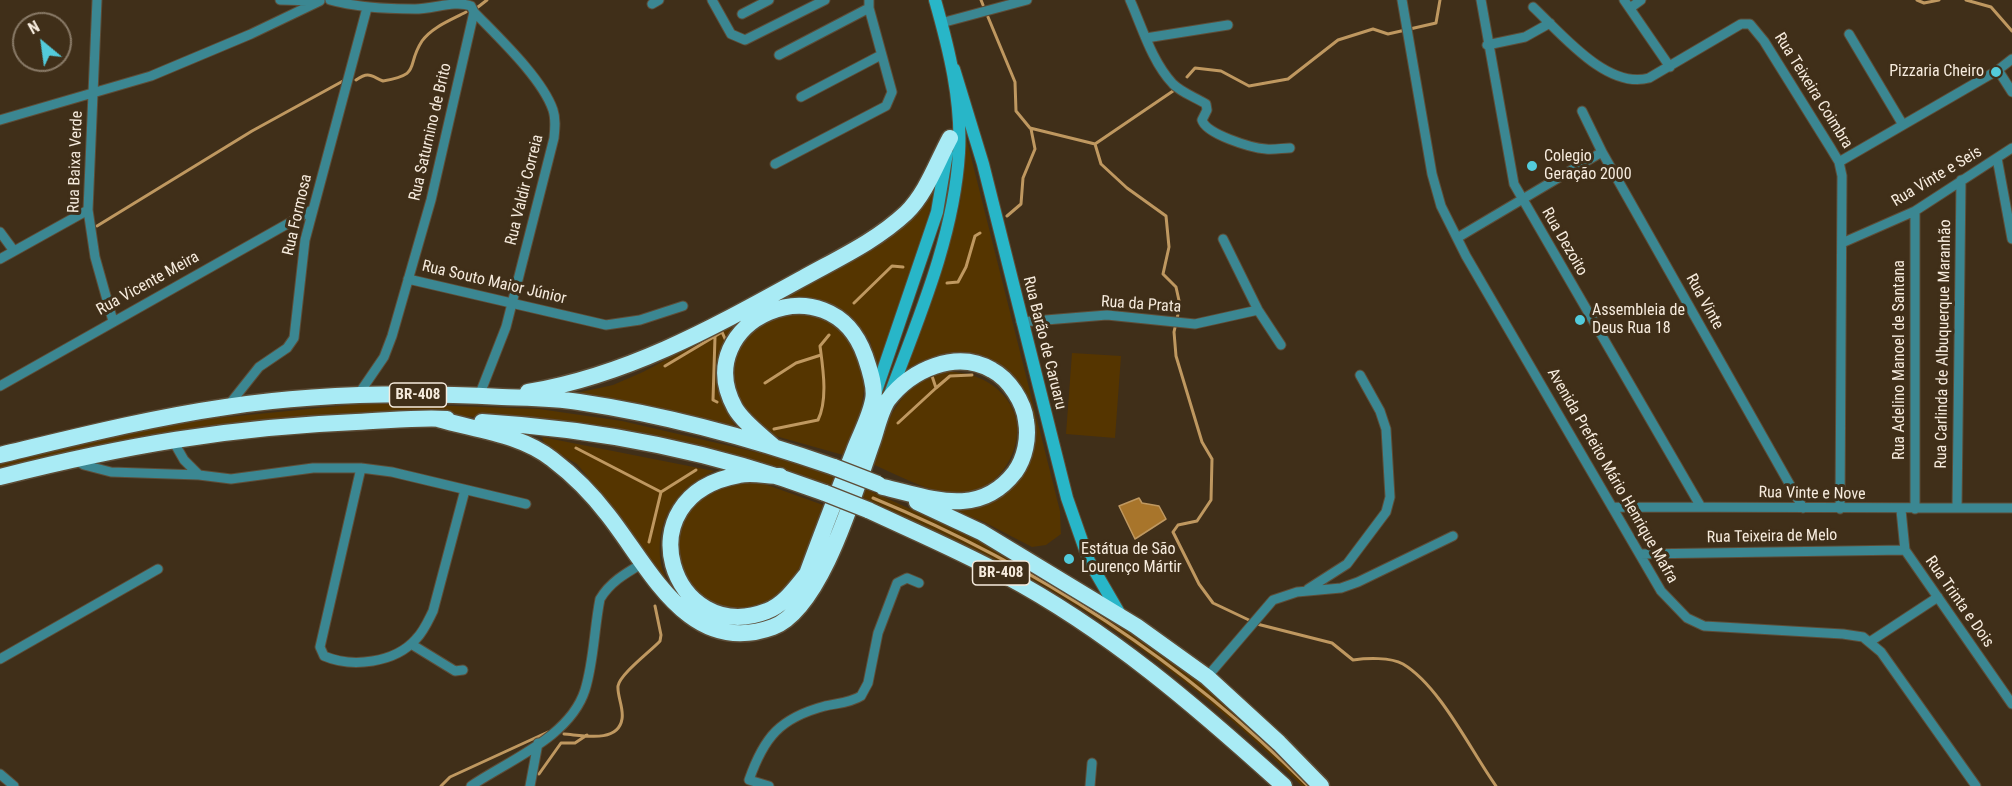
<!DOCTYPE html>
<meta charset="utf-8">
<style>
body{margin:0}
#map{position:relative;width:2012px;height:786px;overflow:hidden;background:#402f19;font-family:"Roboto Condensed",sans-serif}
canvas{display:block}
.north{position:absolute;left:12px;top:12px;width:60px;height:60px;box-sizing:border-box;background:#402f19;border:2px solid #897a67;border-radius:50%;rotate:331deg;font-size:16px;font-weight:700;line-height:24px;text-align:center;color:#f6ebdd}
.north::after{content:'';display:block;margin:auto;width:21px;height:27px;background:#53cbdb;clip-path:polygon(50% 0,100% 100%,50% 72%,0 100%)}
</style>
<div id="map">
<canvas width="2012" height="786"></canvas>
<div class="north">N</div>
</div>
<script>
const ctx = document.querySelector('canvas').getContext('2d');
ctx.lineJoin = 'round';
function fillPath(path, color) { ctx.fillStyle = color; ctx.fill(path, 'evenodd'); }
function trace(path, color, width, dash) { ctx.strokeStyle = color; ctx.lineWidth = width; ctx.lineCap = dash ? 'butt' : 'round'; ctx.setLineDash(dash || []); ctx.stroke(path); }
function label(font, color, halo, rows, align = 'center') {
  ctx.font = font + ' "Roboto Condensed",sans-serif'; ctx.lineWidth = 6; ctx.setLineDash([]); ctx.textBaseline = 'middle'; ctx.strokeStyle = halo; ctx.fillStyle = color; for (const [text, x, y, turn = 0] of rows) {
    ctx.save(); ctx.translate(x, y); ctx.rotate((+turn || 0) * Math.PI / 180); ctx.textAlign = isNaN(turn) ? turn : align; if (halo) ctx.strokeText(text, 0, 0); ctx.fillText(text, 0, 0); ctx.restore();
  }
}
fillPath(new Path2D(`
 M965 133 1060 511 1061 534 1046 545 1032 547 982 521 954 511C1016 502 1020 484 1031 428L992 367 923 364 902 372 959 209 964 175Z
 M939 176 920 246 877 368 870 341 851 318 823 301 794 298 739 326 719 360 717 388 728 414 739 432 567 395 613 385 643 372 876 248C903 227 925 208 939 176Z
 M782 313 825 315 853 342 865 383 861 410 843 455 765 433 749 419 731 388 734 356 750 330Z
 M1072 353 1121 356 1115 438 1066 434Z
 M947 372C995 371 1034 412 1010 459 1004 471 994 482 982 488 975 491 967 495 960 495 929 493 898 475 870 463 889 421 897 383 947 372Z
 M369 403 539 409 622 421 799 462 836 473 832 490 520 419 433 415H336L254 421 153 436 0 473V463L187 421Z
 M542 437 714 471C676 490 654 520 661 564 663 574 670 585 674 595L605 498 577 464 545 446Z
 M745 477 823 505C814 528 808 553 796 574 777 611 727 620 694 594 685 586 679 564 673 553L686 506Z
 M859 486 971 536 1078 595 1194 676 1314 786H1302C1215 698 1113 622 1004 564 956 539 905 518 855 496Z`), '#553500');
const water = new Path2D(`
 M1139 498 1142 503 1159 506 1166 519 1135 539 1119 506Z`);
fillPath(water, '#a8752b');
trace(water, '#bf9860', 1.5);
trace(new Path2D(`
 M981 0 983 5
 M1917 0 1924 3 1939 0
 M1966 0 1991 7 2012 31
 M478 7 487 0
 M988 17 1015 82 1016 111 1030 128 1095 144 1101 164 1127 188 1166 216 1169 247 1163 274 1176 287 1180 305 1174 332 1176 356 1202 442 1212 459 1211 500 1197 521 1178 525 1173 532 1199 584 1213 603 1251 621
 M1187 77 1195 68 1221 71 1249 86 1288 79 1338 40 1373 29 1388 34 1436 23 1440 0
 M356 80C369 71 371 76 383 81 423 74 405 67 422 41 432 27 451 20 466 12
 M1095 144 1173 91
 M1007 216 1021 204 1023 178 1035 149 1031 129
 M97 226 252 131 343 81
 M947 283 958 282 966 267 975 236 980 233
 M854 303 892 266 903 267
 M715 337 713 400 717 402
 M665 366 722 332 726 341
 M765 383 796 363 821 355
 M936 388 950 376 972 375
 M898 423 936 388 932 376
 M774 429 818 420C828 399 823 369 820 346L829 335
 M576 448 661 492
 M873 498C1037 566 1182 660 1308 786
 M649 542 661 492 696 470
 M1257 624 1332 643 1353 660C1367 658 1390 657 1403 664 1440 686 1471 751 1496 786
 M564 734C581 735 618 744 622 719 624 708 617 696 618 686 620 674 651 651 660 641L661 635 655 606
 M539 774 561 743H575L587 735
 M441 786 450 777 548 732`), '#bf9860', 3);
const street = new Path2D(`
 M97 0 88 210 95 257 113 321
 M280 0 317 1
 M330 0C358 8 387 9 415 9 433 9 455 0 471 6L474 12 431 200 392 336 384 357 358 395
 M712 0 731 34 745 40 825 0
 M1130 0C1142 27 1152 62 1173 84 1182 93 1195 97 1206 104L1207 110 1202 120C1206 134 1251 148 1266 149 1274 150 1283 148 1290 148
 M1402 0 1432 174 1441 206 1466 256 1661 591 1687 618 1704 626 1843 634 1863 637 1881 652 1976 786
 M1481 0 1514 184 1701 507
 M1624 0 1670 67
 M652 4 659 0
 M1533 7C1561 33 1607 90 1649 78L1741 24H1750L1764 41 1830 147 1839 162 1842 176 1840 509
 M1630 8 1641 0
 M474 12C498 37 542 78 553 110 556 119 555 128 554 138L506 327 479 396
 M742 14 769 0
 M941 23 1027 0
 M1849 34 1903 125
 M1146 38 1228 25
 M1487 45 1525 37 1550 23
 M779 55 869 8
 M1998 70 2012 92
 M801 97 881 55
 M1582 111 1602 152 1803 508
 M0 120 151 76 251 34 320 1
 M1997 158 2012 239
 M1839 162 1998 70 2012 59
 M775 164 886 106 892 92 869 8V0
 M1915 211V509
 M0 232 14 251
 M1457 238 1602 152
 M1223 239 1258 310 1281 345
 M1842 243 1915 211 2012 148
 M0 259 88 210
 M408 279 606 325 640 320 683 306
 M1021 322 1107 315 1195 324 1258 310
 M0 386 312 210
 M228 406 259 367 287 348 294 338 305 240 367 8
 M172 439 184 460 199 475
 M74 459 84 465 111 472 199 475 231 479 313 468H361L392 472 526 504
 M361 468 320 647 324 656C352 668 395 663 416 639 424 631 428 621 433 611L465 490
 M1612 507 2012 508
 M1957 508 1961 180
 M1901 510 1905 550 2012 704
 M1640 554 1905 550
 M1308 589 1347 564 1386 512 1390 497 1386 429 1380 411 1360 375
 M1871 641 1938 597
 M411 644 455 671 463 670
 M0 659 158 569
 M1207 677 1273 600 1297 592 1341 588 1358 582 1453 536
 M0 774 14 786
 M471 786C509 760 570 737 585 690 594 661 594 629 600 599 610 582 626 573 643 563
 M530 786 538 743
 M769 786 749 780C764 737 780 718 825 706 838 703 850 703 861 696L868 683 878 633 897 583 907 578 919 583
 M1090 786 1092 763`);
const secondary = new Path2D(`
 M954 69 983 164 1067 498 1089 561 1121 616
 M875 394 937 212 947 153
 M890 394C919 317 954 236 959 153 962 101 949 49 935 0`);
const highway = new Path2D(`
 M528 392C629 375 714 327 803 278 839 258 876 241 906 213 926 194 937 162 950 138
 M438 419C476 430 520 434 552 459 573 475 592 494 608 515 650 568 689 658 773 627 822 609 856 487 873 440 877 428 881 410 888 400 911 370 956 349 992 370 1009 379 1024 402 1026 421 1029 438 1025 458 1015 472 979 519 931 498 883 487
 M482 422C600 429 715 452 825 493
 M773 446C761 435 743 422 735 408 687 321 830 257 865 356 869 368 876 387 873 400 870 417 860 435 854 451 838 492 822 533 807 574 796 587 784 605 767 611 672 648 621 496 739 475 752 472 767 476 780 476
 M0 455C75 437 150 418 226 407 317 393 411 392 502 397 528 398 554 398 579 402 666 415 751 438 834 467
 M0 477C122 446 230 427 356 422 386 421 417 417 447 419
 M917 502 981 532 1136 626 1207 677 1279 743 1321 786
 M868 510C913 531 960 551 1004 575 1108 630 1198 708 1284 786`);
trace(street, '#5d4d38', 11);
trace(secondary, '#5d4d38', 14);
trace(highway, '#5d4d38', 19);
trace(street, '#3b8792', 9);
trace(secondary, '#28b6c8', 12);
trace(highway, '#a9ebf5', 16);
const highwayBridge = new Path2D(`
 M834 467 878 484
 M825 493 868 510`);
trace(highwayBridge, '#5d4d38', 19, []);
trace(highwayBridge, '#a9ebf5', 16);
for (const [x, y, r, color] of [
 [1996,72,6,"#53cbdb"],
 [1532,166,6,"#53cbdb"],
 [1580,320,6,"#53cbdb"],
 [1069,559,6,"#53cbdb"]
]) { const dot = new Path2D(); dot.arc(x, y, r, 0, 2 * Math.PI); ctx.fillStyle = color; ctx.fill(dot); trace(dot, '#402f19', 2); }
for (const [x, y, w] of [
 [418,395,57],
 [1001,573,57]
]) { const box = new Path2D(); box.roundRect(x - w / 2, y - 12, w, 24, 4.5); ctx.fillStyle = '#402f19'; ctx.fill(box); trace(box, '#f6ebdd', 1.5); }
label('bold 15px', '#f6ebdd', null, [
 ["BR-408",418,395],
 ["BR-408",1001,573]
]);
label('16px', '#f6ebdd', '#402f19', [
 ["Pizzaria Cheiro",1984,72,"right"],
 ["Colegio",1544,157],
 ["Geração 2000",1544,175],
 ["Assembleia de",1592,311],
 ["Deus Rua 18",1592,329],
 ["Estátua de São",1081,550],
 ["Lourenço Mártir",1081,568]
], 'left');
label('16px', '#f6ebdd', '#402f19', [
 ["Rua Teixeira Coimbra",1813,91,58],
 ["Rua Saturnino de Brito",431,132,-77],
 ["Rua Baixa Verde",76,162,-88],
 ["Rua Vinte e Seis",1937,177,-31],
 ["Rua Valdir Correia",525,190,-76],
 ["Rua Formosa",298,215,-77],
 ["Rua Dezoito",1564,242,60],
 ["Rua Souto Maior Júnior",494,283,13],
 ["Rua Vicente Meira",148,284,-29],
 ["Rua Vinte",1704,302,61],
 ["Rua da Prata",1141,305,4],
 ["Rua Barão de Caruaru",1044,343,76],
 ["Rua Carlinda de Albuquerque Maranhão",1944,344,-89],
 ["Rua Adelino Manoel de Santana",1900,360,-90],
 ["Avenida Prefeito Mário Henrique Mafra",1612,476,60],
 ["Rua Vinte e Nove",1812,494,1],
 ["Rua Teixeira de Melo",1772,537,-1],
 ["Rua Trinta e Dois",1959,602,55]
]);
</script>
